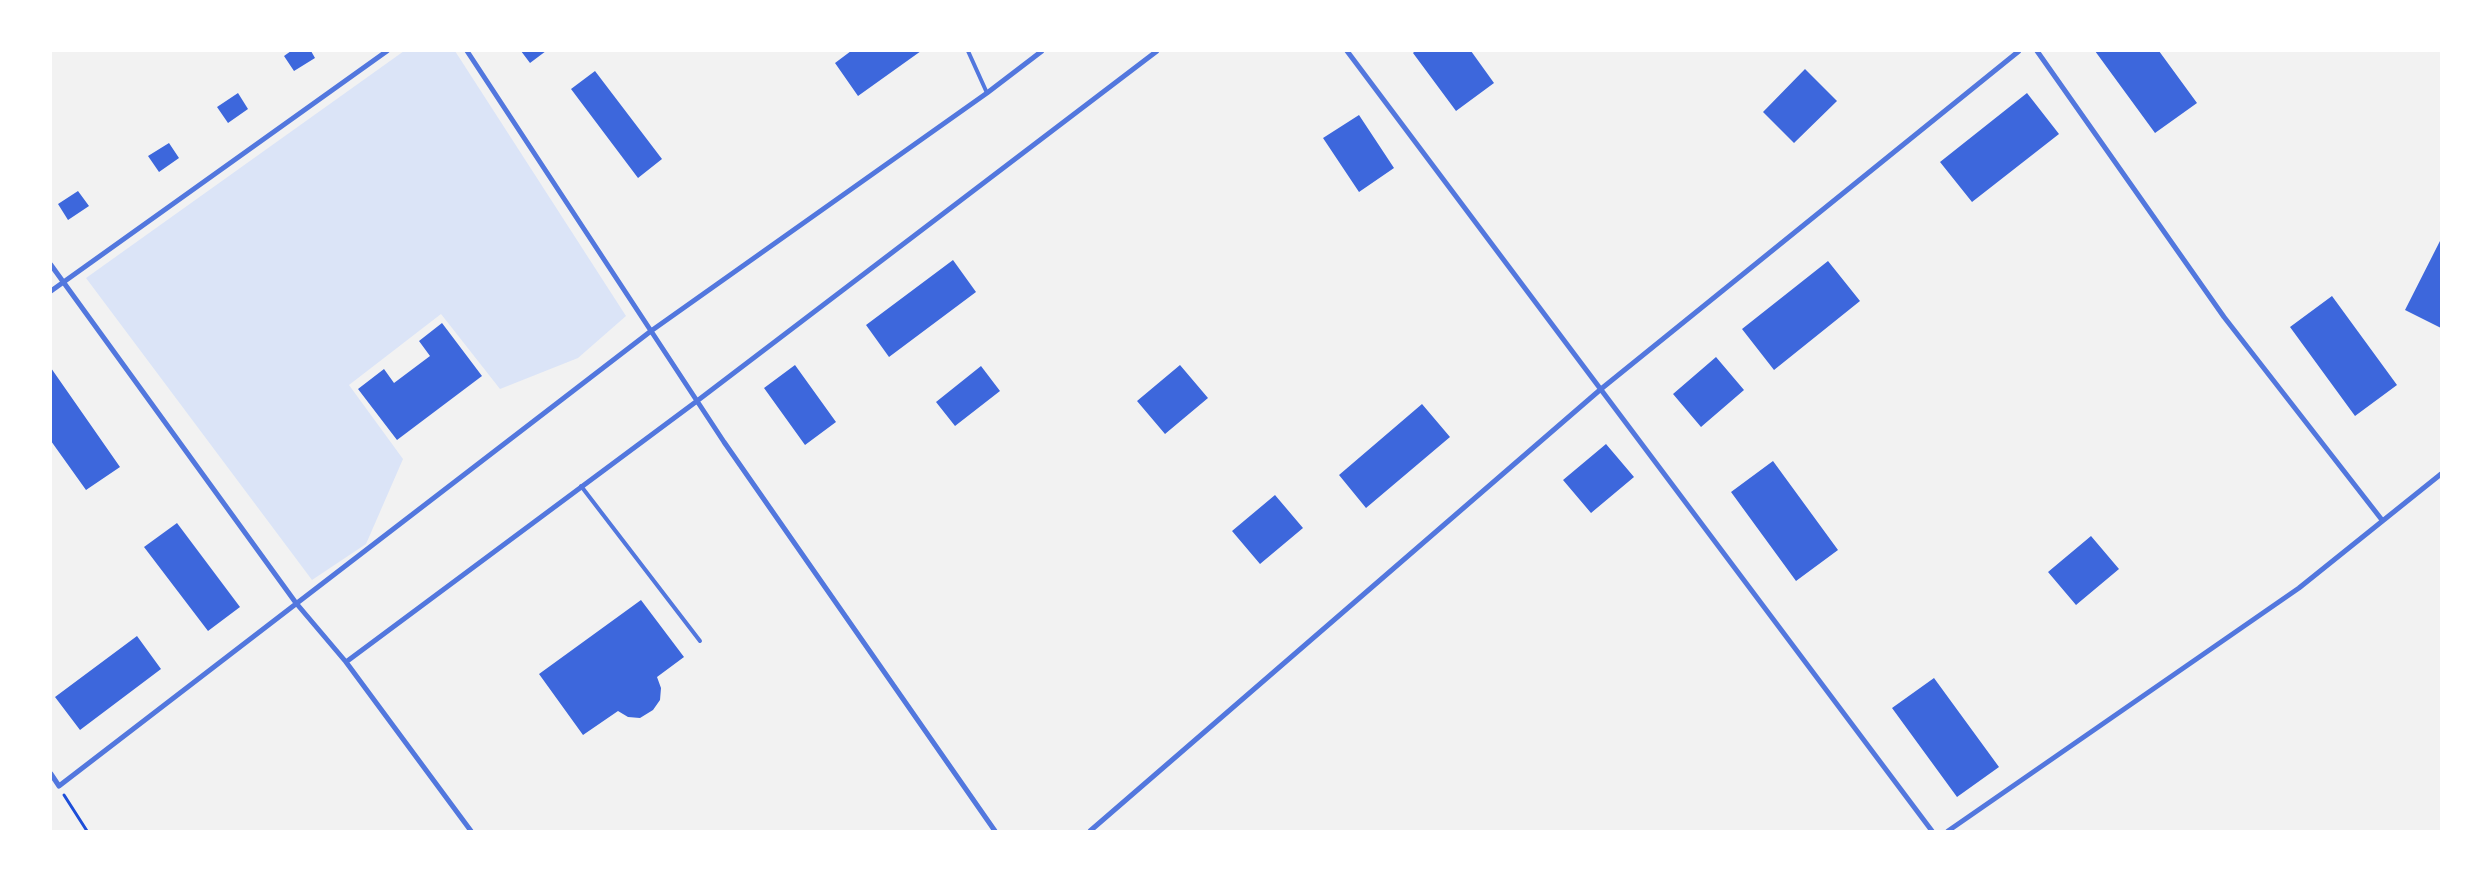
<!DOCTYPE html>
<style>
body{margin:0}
#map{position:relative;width:2492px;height:882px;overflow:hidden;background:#f2f2f2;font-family:Manrope,sans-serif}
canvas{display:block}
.frame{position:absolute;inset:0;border:52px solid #fff;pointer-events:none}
</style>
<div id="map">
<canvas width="2492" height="882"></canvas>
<div class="frame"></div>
</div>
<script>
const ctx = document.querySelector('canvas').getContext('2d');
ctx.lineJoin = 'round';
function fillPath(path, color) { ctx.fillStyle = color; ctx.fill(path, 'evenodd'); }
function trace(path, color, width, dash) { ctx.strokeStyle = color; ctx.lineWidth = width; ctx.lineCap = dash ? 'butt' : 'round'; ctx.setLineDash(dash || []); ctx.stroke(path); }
fillPath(new Path2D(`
 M404 51H455L626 316 578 358 500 389 441 314 349 385 403 459 366 544 312 580 86 278Z`), '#dbe4f7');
fillPath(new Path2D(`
 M291 51H311L315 58 294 71 284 56Z
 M521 51H546L530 63Z
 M851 51H921L858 96 835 63Z
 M1415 51H1471L1494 83 1456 111 1413 53Z
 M2095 51H2159L2197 103 2155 133Z
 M1805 69 1837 101 1794 143 1763 112Z
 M595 71 662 159 638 178 571 89Z
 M238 93 248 109 228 123 217 107Z
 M2027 93 2059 134 1972 202 1940 162Z
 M1359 115 1394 168 1359 192 1323 138Z
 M169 143 179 158 159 172 148 156Z
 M78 191 89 206 68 220 58 204Z
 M2441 239V328L2405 310Z
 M953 260 976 292 889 357 866 325Z
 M1828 261 1860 301 1774 370 1742 329Z
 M2332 296 2397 385 2355 416 2290 327Z
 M442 323 482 376 397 440 358 389 384 369 394 383 430 356 419 341Z
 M1716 357 1744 390 1701 427 1673 394Z
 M795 365 836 422 805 445 764 388Z
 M1180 365 1208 398 1165 434 1137 401Z
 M981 366 1000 391 955 426 936 402Z
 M51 368 120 467 86 490 51 441Z
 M1422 404 1450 437 1366 508 1339 475Z
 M1606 444 1634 477 1591 513 1563 480Z
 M1773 461 1838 550 1796 581 1731 492Z
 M1275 495 1303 528 1260 564 1232 531Z
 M177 523 240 607 208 631 144 547Z
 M2091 536 2119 569 2076 605 2048 572Z
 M641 600 684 657 657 677 661 688 660 700 653 710 640 718 628 717 618 711 583 735 539 674Z
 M137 636 161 669 80 730 55 697Z
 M1934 678 1999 767 1957 797 1892 708Z`), '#3d67dc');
trace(new Path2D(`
 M64 795 87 831`), '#1d4ed8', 3);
trace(new Path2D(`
 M968 51 987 93
 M581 486 700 641`), '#5277de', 4);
trace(new Path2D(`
 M467 51 724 442 995 831
 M1347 51 1932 831
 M2037 51 2224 317 2382 520
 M51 265 296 603 346 662 471 831
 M51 291 387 51
 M346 662 697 401 1157 51
 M51 774 59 786 651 331 987 93 1042 51
 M1090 831 1601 389 2019 51
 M1948 831 2299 588 2441 474`), '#5277de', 5);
</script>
